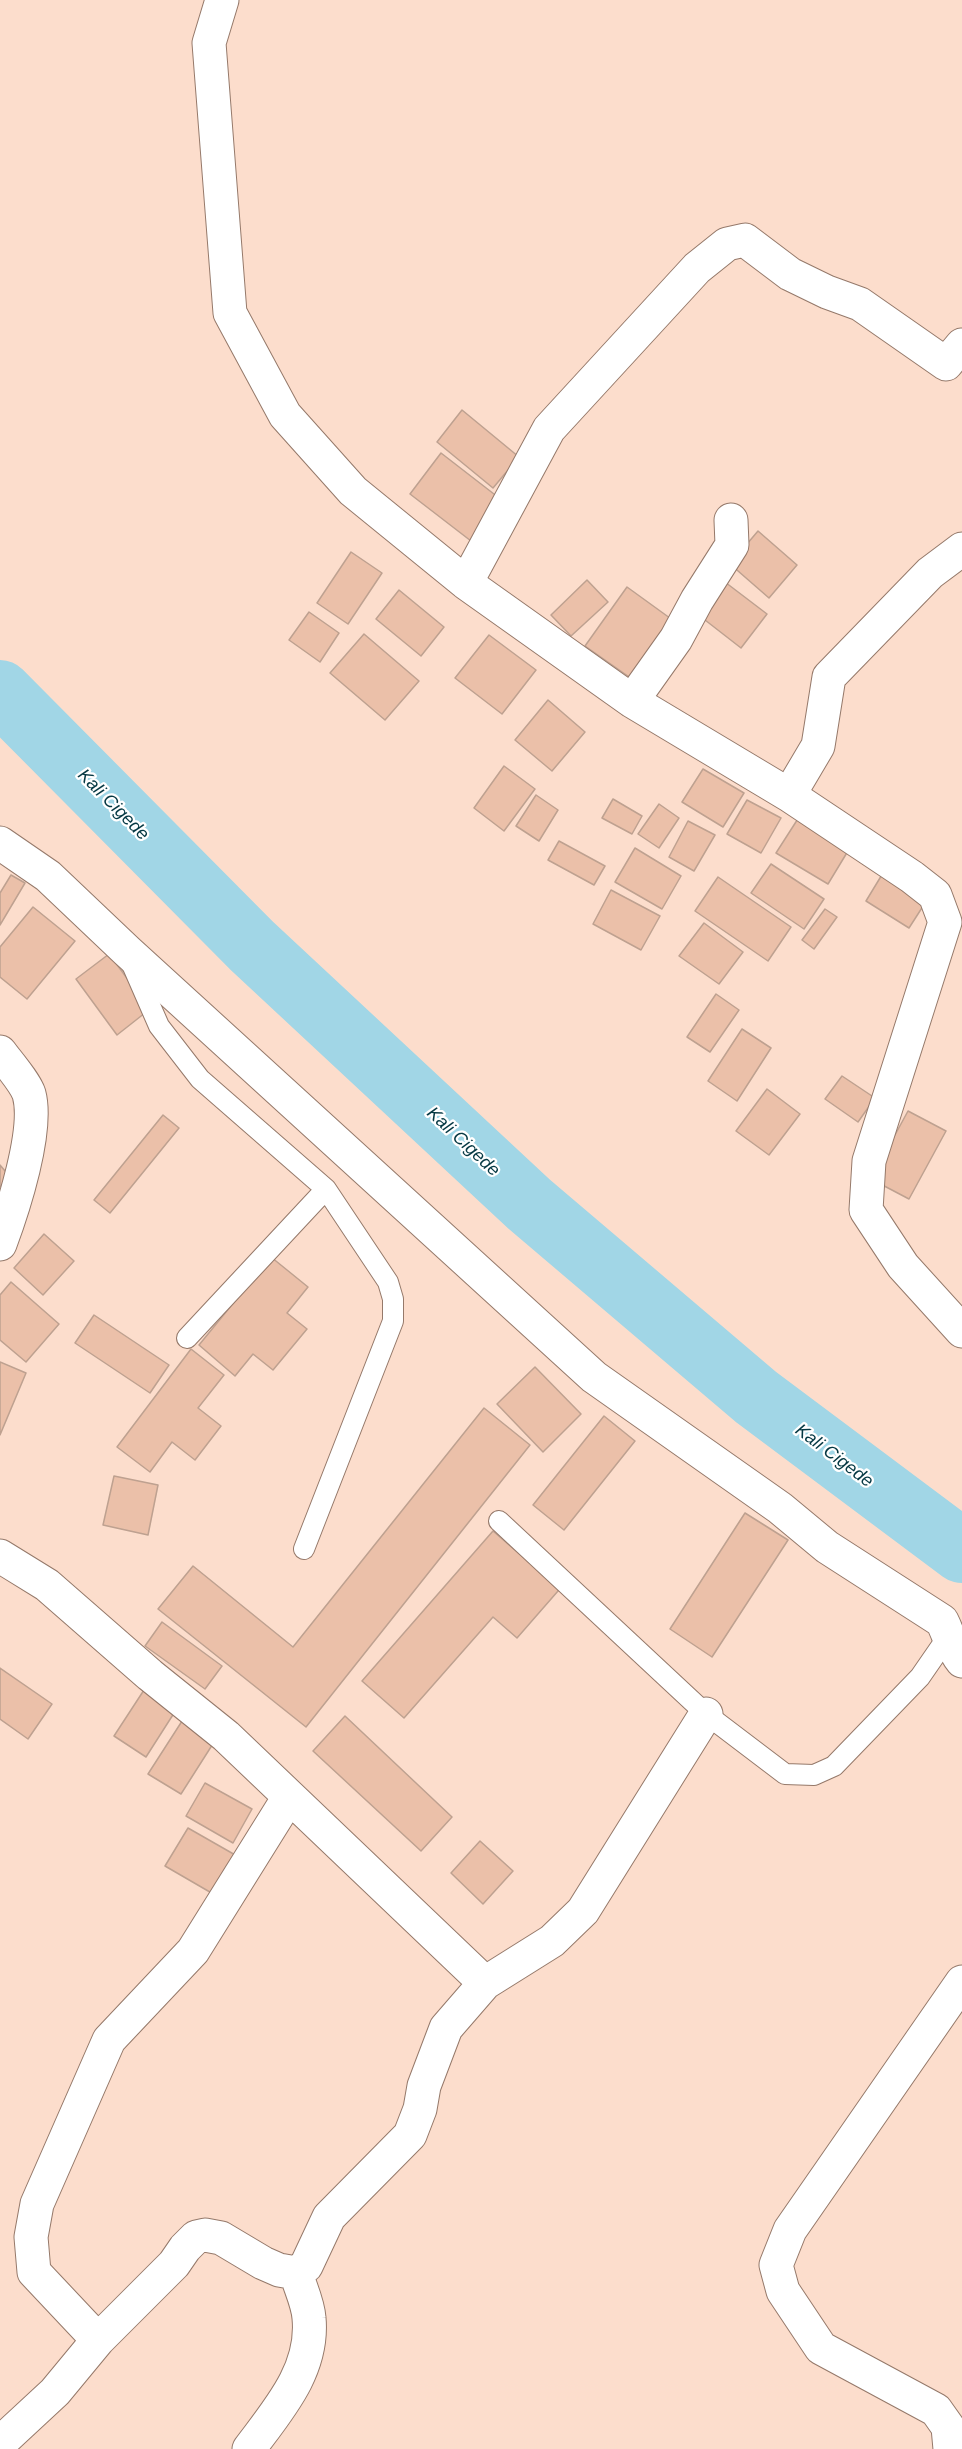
<!DOCTYPE html>
<style>
body{margin:0}
canvas{display:block;background:#fcddcc}
</style>
<canvas width="962" height="2449"></canvas>
<script>
const ctx = document.querySelector('canvas').getContext('2d');
ctx.lineJoin = 'round';
function trace(path, color, width, dash) { ctx.strokeStyle = color; ctx.lineWidth = width; ctx.lineCap = dash ? 'butt' : 'round'; ctx.setLineDash(dash || []); ctx.stroke(path); }
function fillPath(path, color) { ctx.fillStyle = color; ctx.fill(path, 'evenodd'); }
function label(font, color, halo, rows, align = 'center') {
  ctx.font = font + ' Helvetica,sans-serif'; ctx.lineWidth = 4.5; ctx.setLineDash([]); ctx.textBaseline = 'middle'; ctx.strokeStyle = halo; ctx.fillStyle = color; for (const [text, x, y, turn = 0] of rows) {
    ctx.save(); ctx.translate(x, y); ctx.rotate((+turn || 0) * Math.PI / 180); ctx.textAlign = isNaN(turn) ? turn : align; if (halo) ctx.strokeText(text, 0, 0); ctx.fillText(text, 0, 0); ctx.restore();
  }
}
trace(new Path2D(`
 M0 692 252 946 529 1204 756 1397 962 1551`), '#a1d6e6', 64);
const building = new Path2D(`
 M462 410 519 457 493 488 437 442Z
 M441 453 503 501 471 541 410 494Z
 M758 531 797 565 769 598 730 564Z
 M351 552 382 573 348 624 317 603Z
 M721 579 767 614 741 648 696 613Z
 M587 580 608 602 571 636 551 615Z
 M627 587 674 621 632 679 585 646Z
 M399 590 444 627 421 656 376 619Z
 M309 612 339 633 320 662 289 640Z
 M364 634 419 681 385 720 330 673Z
 M489 635 536 670 502 714 455 678Z
 M548 700 585 732 552 771 515 740Z
 M504 766 535 789 504 831 474 808Z
 M703 769 744 793 723 827 682 802Z
 M536 795 558 810 539 841 516 826Z
 M613 799 642 816 632 834 602 818Z
 M747 800 781 818 761 853 727 834Z
 M659 804 679 818 659 848 638 834Z
 M801 814 851 846 828 884 776 853Z
 M688 821 715 835 694 871 669 857Z
 M559 841 605 866 594 885 548 860Z
 M635 848 681 876 662 909 615 882Z
 M771 864 824 899 804 929 751 893Z
 M883 873 927 900 909 928 866 901Z
 M11 875 25 883 0 925V893Z
 M718 877 791 927 768 961 695 911Z
 M611 890 660 916 641 950 593 924Z
 M33 907 75 941 27 999 0 977V947Z
 M825 909 837 917 814 949 802 940Z
 M704 923 743 952 719 984 679 956Z
 M109 954 150 1009 117 1035 76 979Z
 M716 994 739 1010 710 1052 687 1037Z
 M742 1029 771 1048 737 1101 708 1081Z
 M842 1076 875 1098 858 1122 825 1099Z
 M767 1089 800 1114 769 1155 736 1131Z
 M908 1111 946 1131 909 1199 871 1179Z
 M163 1115 179 1128 110 1213 94 1200Z
 M0 1165 11 1178 0 1187Z
 M44 1234 74 1261 43 1295 14 1268Z
 M271 1257 308 1287 287 1313 307 1329 273 1370 253 1354 235 1376 199 1345Z
 M11 1282 59 1324 26 1362 0 1340V1295Z
 M94 1315 169 1365 150 1393 75 1343Z
 M191 1349 224 1375 198 1408 221 1426 195 1460 172 1442 150 1472 117 1447Z
 M0 1362 26 1373 0 1435Z
 M535 1367 581 1414 543 1452 497 1404Z
 M484 1408 530 1445 306 1727 158 1609 193 1566 293 1647Z
 M604 1416 635 1441 564 1530 533 1505Z
 M114 1476 158 1485 148 1535 103 1525Z
 M745 1513 788 1540 712 1657 670 1629Z
 M493 1531 523 1557 528 1551 565 1583 517 1638 493 1617 404 1718 362 1681Z
 M162 1622 222 1666 205 1689 145 1646Z
 M0 1668 52 1704 28 1739 0 1719Z
 M144 1690 176 1710 146 1757 114 1736Z
 M345 1716 452 1817 421 1851 313 1751Z
 M184 1718 216 1739 181 1794 148 1774Z
 M205 1783 252 1809 233 1843 186 1816Z
 M188 1828 237 1856 215 1895 165 1866Z
 M480 1841 513 1871 483 1904 451 1873Z`);
fillPath(building, '#ebc0a9');
trace(building, '#bea190', 1.5);
const service = new Path2D(`
 M131 962 159 1026 200 1079 326 1189 388 1282 393 1299V1321L304 1549
 M187 1338 326 1189
 M499 1521 706 1714 785 1774 814 1775 834 1766 920 1677 949 1635`);
const minor = new Path2D(`
 M222 0 209 43 230 313 285 415 353 491 466 583 632 701 789 795 912 877 935 895 945 922 869 1161 866 1210 903 1266 962 1331
 M466 583 549 429 697 268 727 244 745 240 790 274 827 292 860 304 946 364 962 345
 M632 701 676 639 697 600 732 545 731 520
 M789 795 818 746 829 677 930 573 962 549
 M0 843 48 876 127 951 594 1377 780 1508 827 1547 942 1621C949 1635 952 1649 962 1661
 M0 1052C8 1063 25 1082 29 1094 39 1130 13 1209 0 1244
 M0 1556 47 1585 150 1675 226 1736 485 1983
 M98 2340 34 2272 31 2237 37 2204 109 2040 193 1951 289 1797
 M0 2443 55 2392 98 2340 174 2264 185 2248 196 2237 205 2235 221 2238 263 2263 279 2270 296 2273 306 2266 329 2217 410 2135 420 2109 424 2086 446 2028 485 1983 552 1941 583 1911 706 1714
 M249 2449C278 2410 314 2370 309 2318 308 2303 300 2287 296 2273
 M950 2449 948 2427 936 2410 821 2348 783 2291 776 2265 790 2230 962 1982`);
trace(service, '#95796a', 22);
trace(minor, '#95796a', 35);
trace(service, '#fff', 20);
trace(minor, '#fff', 33);
label('italic 18px', '#053843', '#fff', [
 ["Kali Cigede",113,805,45],
 ["Kali Cigede",463,1142,43],
 ["Kali Cigede",834,1456,37]
]);
</script>
